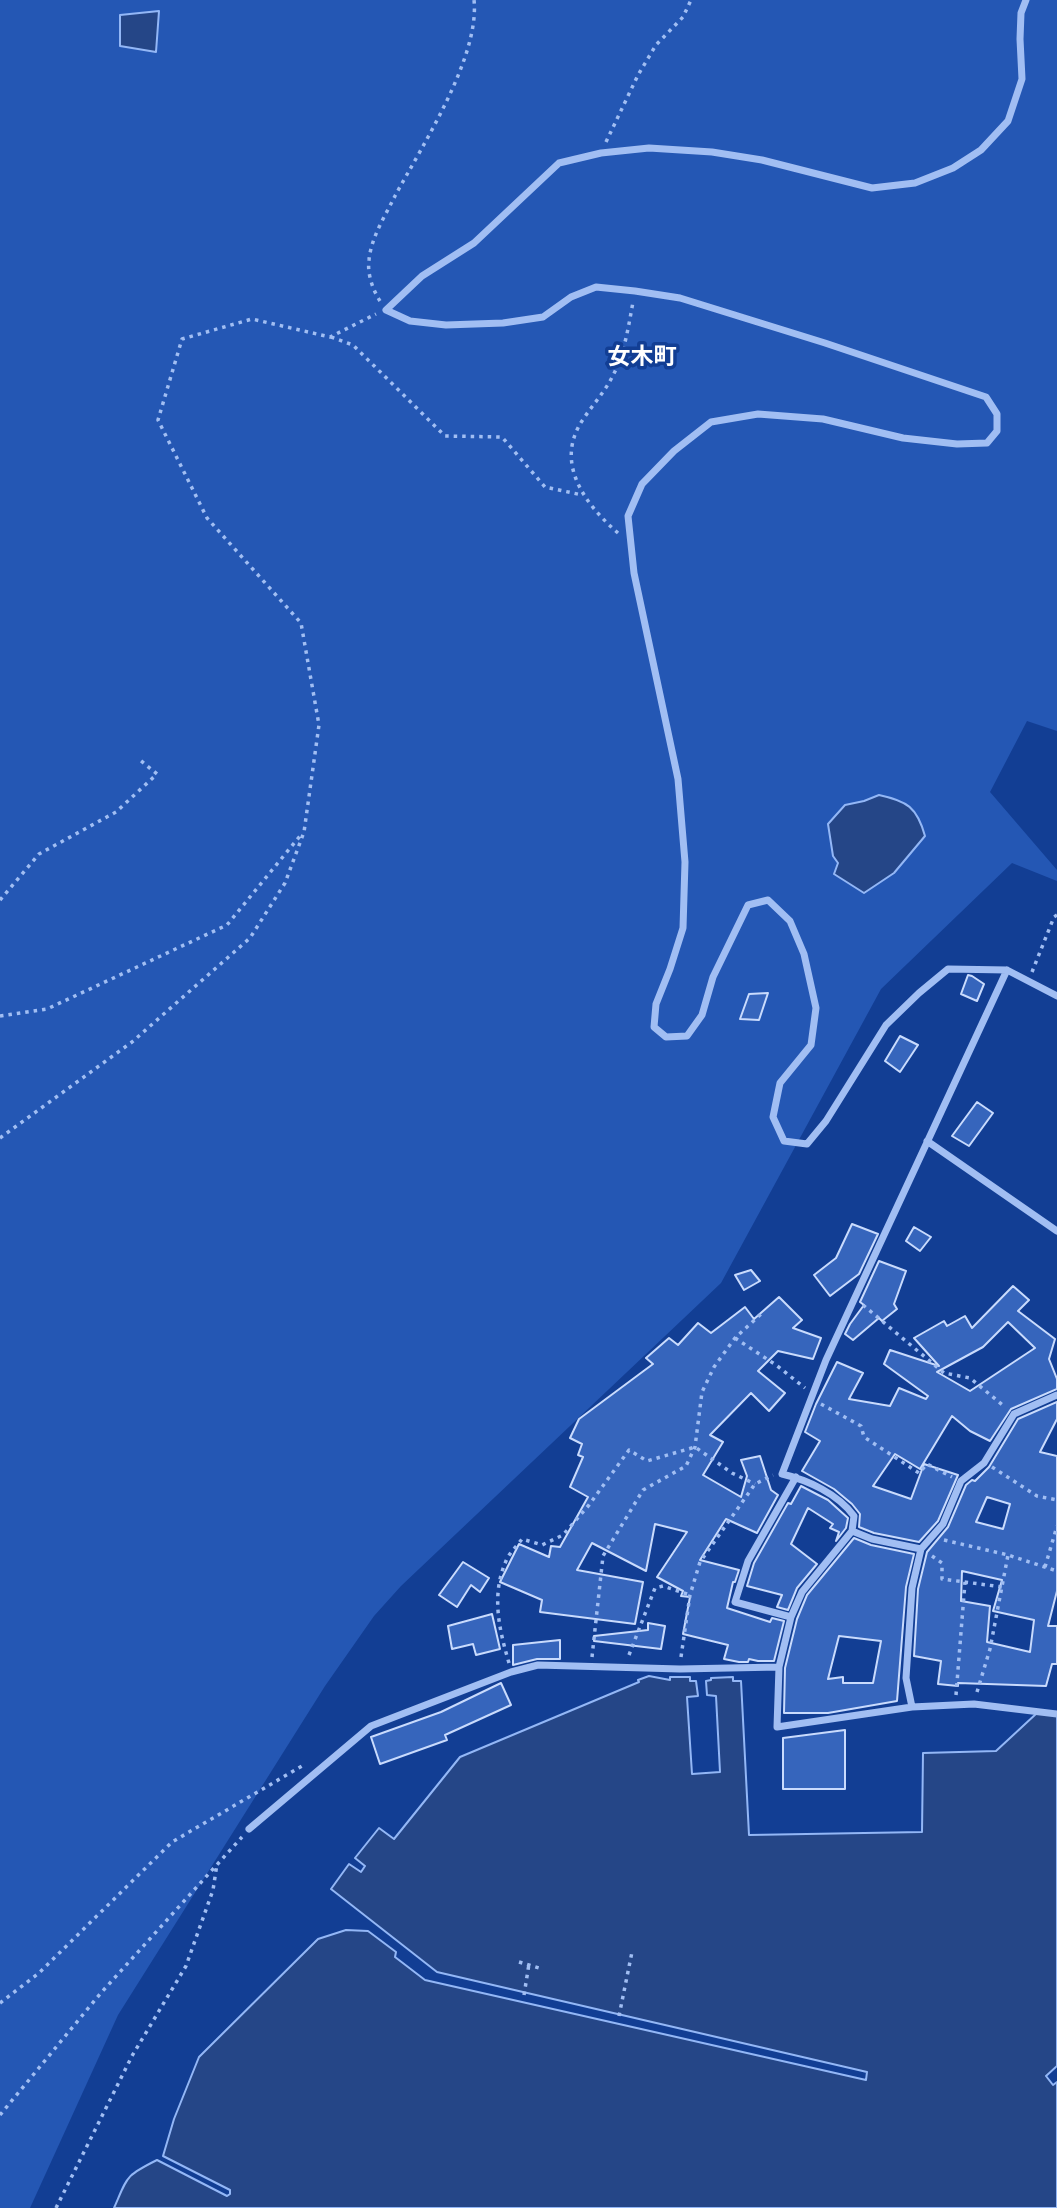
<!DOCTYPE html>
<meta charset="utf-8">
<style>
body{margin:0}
canvas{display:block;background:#123e94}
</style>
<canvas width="1057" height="2208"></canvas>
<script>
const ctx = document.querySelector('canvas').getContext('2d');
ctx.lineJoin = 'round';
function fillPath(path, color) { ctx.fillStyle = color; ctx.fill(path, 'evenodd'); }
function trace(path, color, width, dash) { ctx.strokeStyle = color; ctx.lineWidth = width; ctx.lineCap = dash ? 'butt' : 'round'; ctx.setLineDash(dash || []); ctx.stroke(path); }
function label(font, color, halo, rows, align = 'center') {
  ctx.font = font + ' Lato,"Noto Sans JP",sans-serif'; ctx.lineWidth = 7; ctx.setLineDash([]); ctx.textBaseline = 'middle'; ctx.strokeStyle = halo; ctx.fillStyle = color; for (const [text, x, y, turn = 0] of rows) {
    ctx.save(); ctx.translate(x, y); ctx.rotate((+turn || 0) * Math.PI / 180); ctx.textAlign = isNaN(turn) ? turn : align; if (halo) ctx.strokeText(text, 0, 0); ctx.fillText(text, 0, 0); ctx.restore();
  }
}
fillPath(new Path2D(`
 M0 0H1057V731L1027 721 990 792 1057 870V881L1012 863 881 989 721 1283 401 1586 374 1616 325 1686 118 2015 30 2208H0Z`), '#2457b4');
const water = new Path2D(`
 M159 11 156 52 120 46V15Z
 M879 795C907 801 917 807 925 836L894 873 864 893 834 874 838 863 833 856 828 824 845 805 864 801Z
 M649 1676 670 1680V1677H690V1681H696L698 1696 687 1697 692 1774 720 1772 716 1696 707 1695 706 1681 711 1680V1678L733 1677V1681H741L749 1835 922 1832 923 1753 996 1751 1037 1713 1057 1715V2066L1046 2076 1053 2085 1057 2082V2208H114C128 2176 125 2176 157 2160L227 2196 230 2194V2190L163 2156 174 2119 199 2057 318 1939 346 1930 368 1931 396 1952 395 1957 425 1980 866 2080 867 2072 437 1972 331 1889 349 1864 361 1872 365 1866 355 1858 379 1828 394 1839 460 1757 639 1682 638 1680Z`);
fillPath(water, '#254687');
trace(water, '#93b7f6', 2);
const building = new Path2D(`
 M968 975 972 976 984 984 977 1001 961 994Z
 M768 993 759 1020 740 1019 749 994Z
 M900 1036 918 1045 900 1072 885 1061Z
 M977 1102 993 1113 969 1146 952 1136Z
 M852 1224 878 1234 859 1274 830 1296 814 1275 836 1258Z
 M914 1227 931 1237 920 1251 906 1241Z
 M879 1261 906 1271 894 1304 897 1309 882 1321 879 1318 853 1340 845 1334 850 1324 864 1305 860 1302Z
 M751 1270 760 1281 744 1290 735 1275Z
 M1013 1286 1029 1300 1018 1311 1055 1339 1049 1359 1057 1379V1389L1011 1409 990 1441 970 1431 952 1416 920 1469 895 1454 873 1486 911 1499 924 1464 958 1475 938 1521 919 1542 874 1533 859 1527 860 1514 852 1504 834 1489 802 1471 820 1441 805 1432 816 1404 837 1362 863 1373 849 1399 890 1406 899 1388 926 1399 928 1396 884 1364 890 1350 939 1366 914 1338 944 1321 947 1326 965 1316 972 1328ZM1008 1322 1035 1348 970 1391 937 1372 983 1347Z
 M779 1297 802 1320 793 1328 821 1338 813 1359 778 1351 758 1371 785 1393 769 1411 751 1393 710 1435 723 1442 703 1475 741 1497 747 1476 741 1460 760 1456 771 1490 778 1495 757 1533 726 1519 700 1560 739 1570 735 1582H733L727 1608 770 1622 772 1618 784 1621 774 1661H758L749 1659 748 1662H739L724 1659 728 1645 683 1634 690 1597 681 1596 683 1591 657 1577 687 1532 655 1524 646 1571 592 1543 577 1570 643 1582 635 1624 540 1612 542 1600 500 1582 519 1544 549 1557 551 1546 560 1547 588 1497 570 1487 583 1457 578 1455 582 1444 570 1438 579 1419 653 1364 646 1358 669 1338 678 1345 698 1323 711 1333 745 1307 754 1319Z
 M1057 1402V1419L1040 1452 1057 1456V1591L1048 1626H1057V1664H1052L1046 1686 958 1683V1686L938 1684 941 1661 914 1656 918 1589 927 1552 948 1527 966 1485 972 1480 975 1481 989 1467 1018 1419ZM987 1497 1010 1504 1003 1529 976 1522ZM962 1571 1002 1580 993 1611 1034 1620 1030 1652 987 1642 990 1606 961 1601Z
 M801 1486 828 1500 848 1518 846 1528 836 1541 839 1532 830 1528 833 1524 808 1508 791 1544 817 1564 797 1588 788 1610 777 1607 782 1595 747 1586 754 1563 788 1503 791 1504Z
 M854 1538 871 1545 914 1554 906 1587 897 1701 828 1713H784L785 1668 797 1619 807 1595ZM839 1636 881 1641 873 1683H843V1677L828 1679Z
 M463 1562 489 1578 480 1592 471 1585 457 1607 439 1595Z
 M492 1614 500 1649 476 1655 473 1644 452 1649 448 1626Z
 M648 1623 665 1626 661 1649 594 1641V1636L648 1630Z
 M560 1640V1659H537L513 1665V1645Z
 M501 1683 511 1705 445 1735 447 1740 380 1764 371 1737 441 1712Z
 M845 1730V1789H783V1738Z`);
fillPath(building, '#3665bc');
trace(building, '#c9dbfd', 2);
trace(new Path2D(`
 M606 142 638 75 656 45 683 17 691 0
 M380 301C373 290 367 274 369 260 371 238 385 216 395 196 422 146 480 57 474 0
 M331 337 353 345 445 436 502 437 545 487 582 495
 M618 533C586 505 554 464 582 421 591 407 602 395 610 381 624 357 628 329 633 302
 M0 900 39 854 116 812 157 774 140 760
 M1032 972 1054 917 1057 915
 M0 1016 47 1009 227 925 300 836
 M0 1138 132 1042 250 938 285 883 304 832 319 725 301 623 207 518 158 420 182 339 252 319 330 337 376 314
 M863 1305 944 1373 970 1378 1005 1407
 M735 1338 776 1365 805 1388
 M821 1404 861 1426 864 1437 919 1473 927 1464 952 1477
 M992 1467 1037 1496 1057 1500
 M944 1540 1008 1555 1057 1571
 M932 1556 942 1563V1579L1002 1587
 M1045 1567 1057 1526
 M629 1655 655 1588 663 1586 690 1595
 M592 1657 603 1556 643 1490 686 1466 695 1447 702 1392 714 1367 735 1338 761 1314
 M681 1657 690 1595 700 1562 755 1484 773 1475
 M509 1663C499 1629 491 1595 506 1561 509 1553 517 1546 522 1539L542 1545 563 1535 589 1505 629 1450 647 1461 695 1447 732 1473 755 1484
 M977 1692 990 1649 1008 1555
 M956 1695 965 1582
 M519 1962 539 1968
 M524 1995 529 1964
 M0 2003 39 1973 172 1842 302 1766
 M619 2016 632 1952
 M0 2115 100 1994 242 1837
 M56 2208 132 2056 186 1966 213 1890 217 1864`), '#a1bef3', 3.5, [3.5, 5]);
trace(new Path2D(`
 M1026 0 1021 13 1020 39 1022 79 1008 121 981 150 953 168 915 183 872 188 762 160 712 152 649 148 601 153 559 163 474 243 422 276 386 310 410 321 446 325 503 323 543 317 571 297 596 287 635 291 680 298 825 343 986 397 997 414V431L987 443 957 444 903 438 823 419 758 414 711 422 674 451 642 484 628 516 634 573 678 779 685 862 683 928 670 969 656 1004 654 1027 666 1037 687 1036 702 1015 713 977 748 905 768 900 790 921 804 954 816 1008 811 1045 780 1083 773 1117 784 1141 807 1144 826 1121 886 1025 919 993 948 969 1007 970 1057 996
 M927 1141 1057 1231
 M852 1531 872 1539 921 1549
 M791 1617 735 1602 748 1561 796 1477
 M779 1667 791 1617 802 1592 852 1531 854 1516C838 1494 808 1480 782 1474L826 1360 1007 970
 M912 1707 906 1678 912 1588 921 1549 943 1524 961 1481 984 1463 1014 1414 1057 1395
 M249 1829 371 1726 511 1672 538 1665 680 1669 779 1667 777 1727 912 1707 974 1704 1057 1714`), '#a1bef3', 7);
label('bold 23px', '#fff', '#123e94', [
 ["女木町",642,357]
]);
</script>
